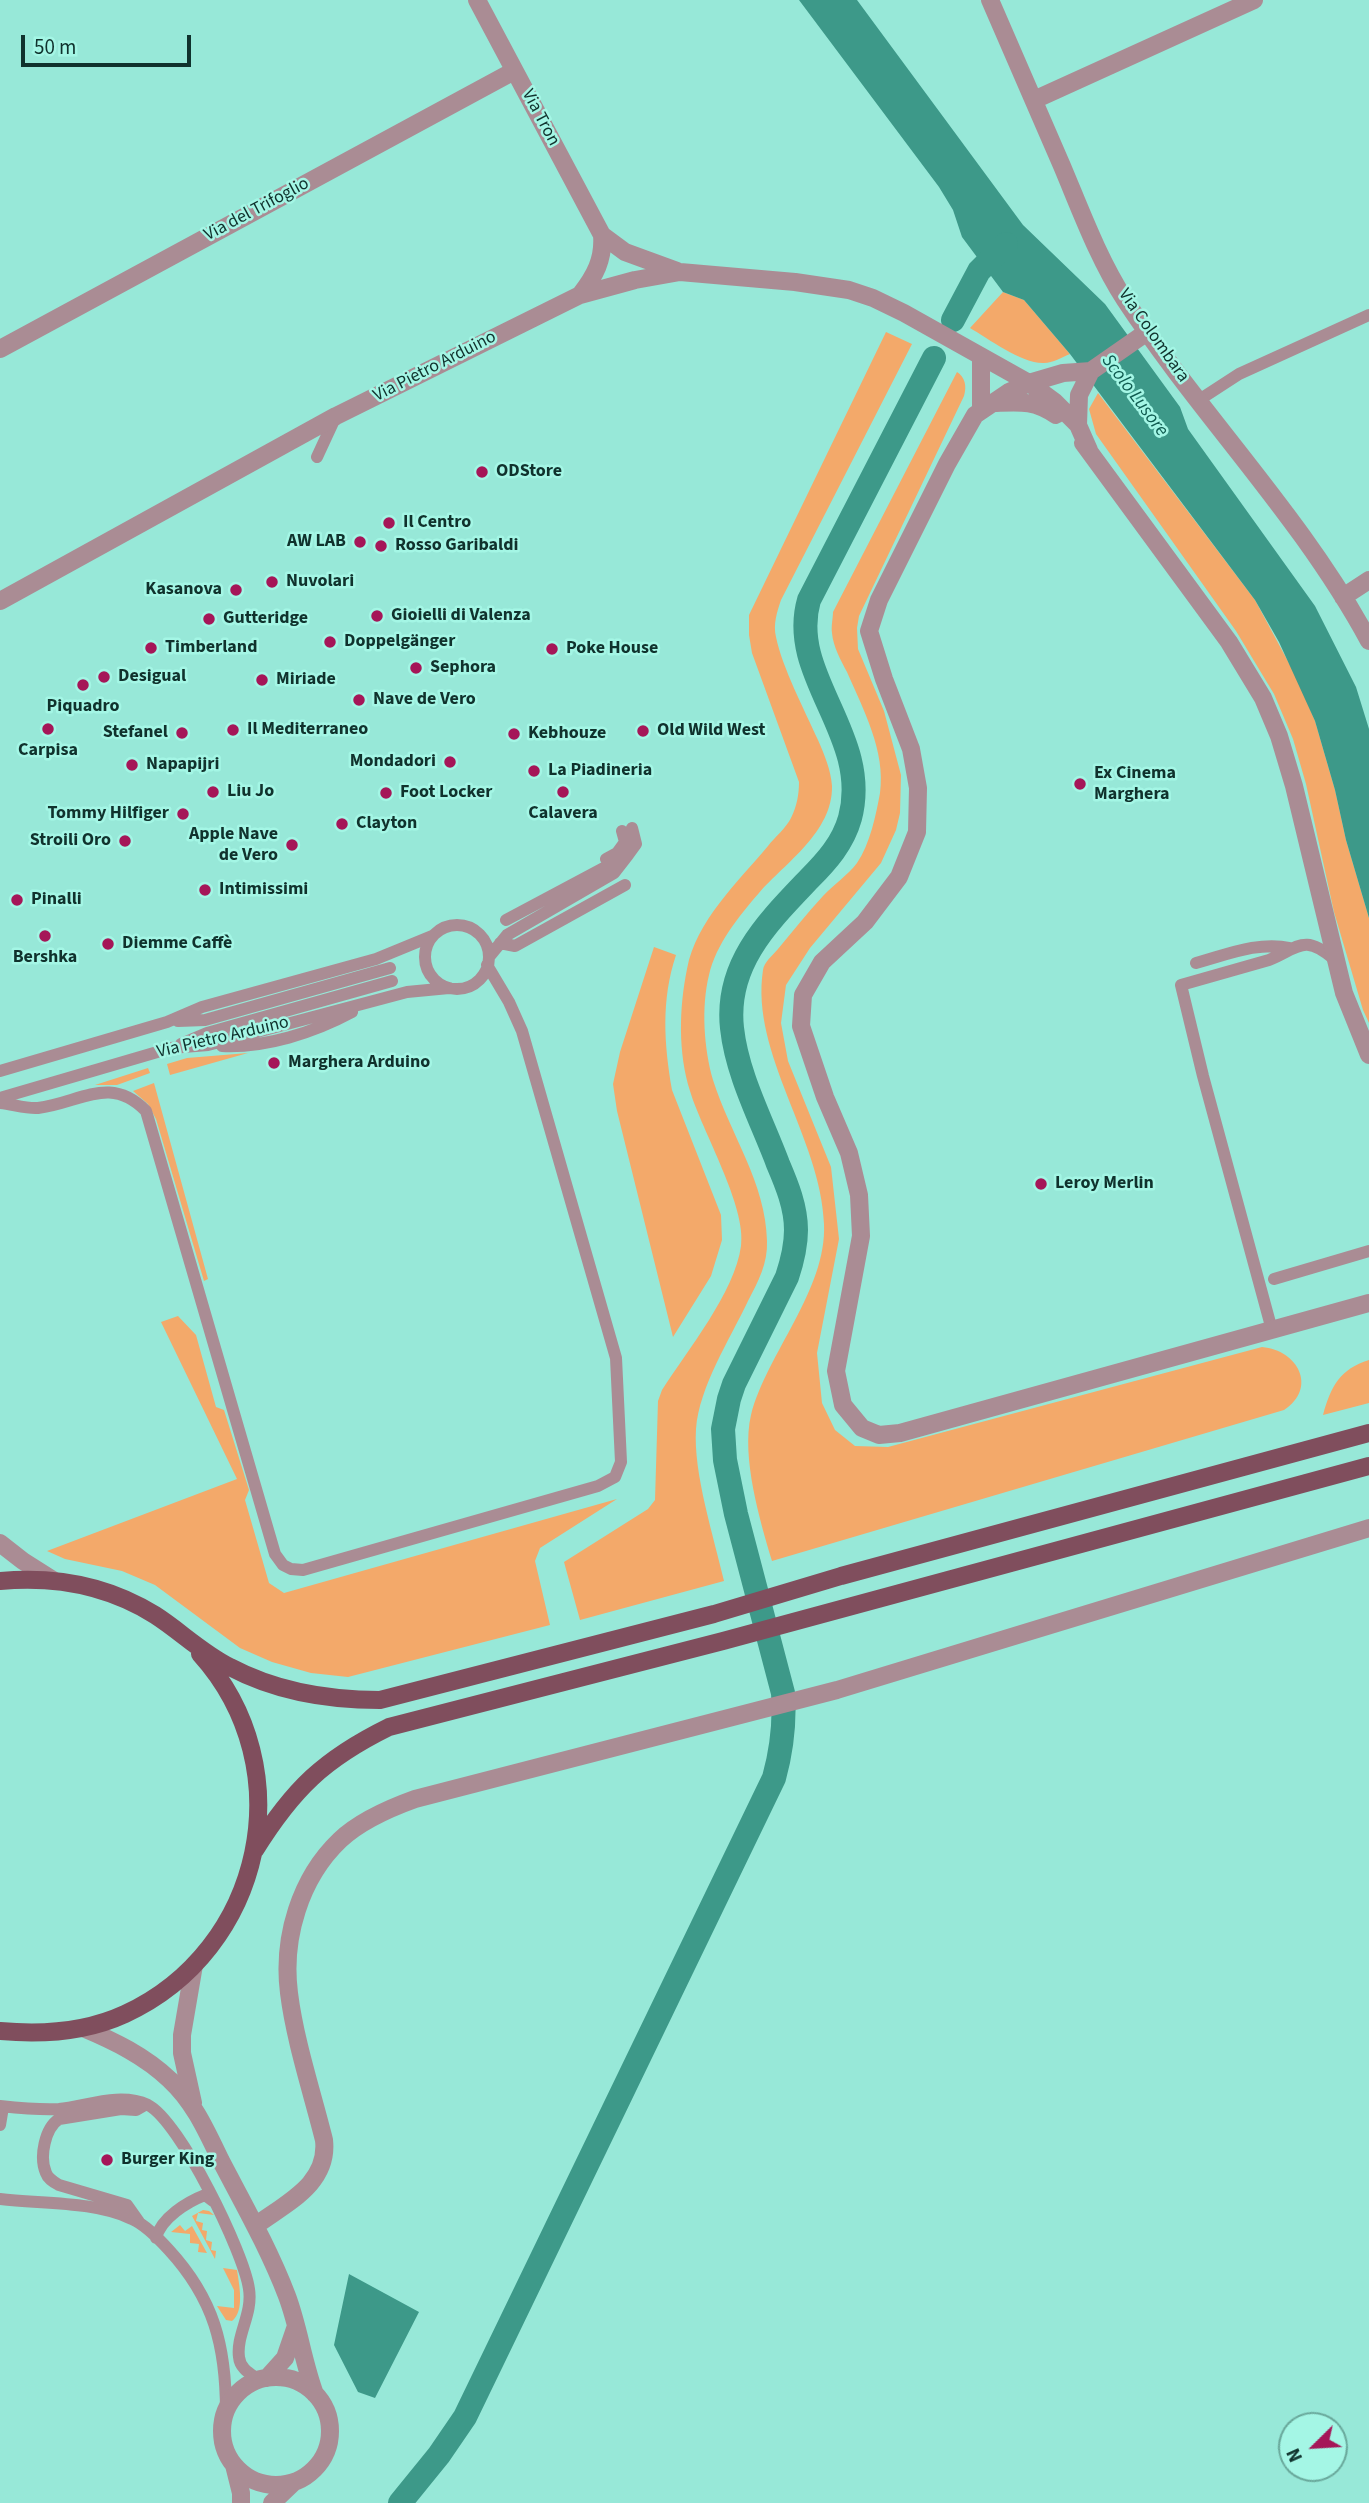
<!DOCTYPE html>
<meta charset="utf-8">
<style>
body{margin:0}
#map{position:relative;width:1369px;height:2503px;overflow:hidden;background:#97e8d8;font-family:"Source Sans 3",sans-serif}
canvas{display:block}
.north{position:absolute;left:1278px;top:2412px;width:70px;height:70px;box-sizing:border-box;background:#a4f6e5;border:2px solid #69a89b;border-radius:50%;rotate:246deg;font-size:19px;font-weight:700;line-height:28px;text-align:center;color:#10322d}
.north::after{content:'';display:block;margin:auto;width:24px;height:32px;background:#a51658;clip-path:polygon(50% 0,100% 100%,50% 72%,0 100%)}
.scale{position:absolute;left:21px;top:35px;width:170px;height:32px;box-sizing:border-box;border:4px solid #10322d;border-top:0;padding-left:9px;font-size:21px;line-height:24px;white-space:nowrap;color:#10322d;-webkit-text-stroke:5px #a4f6e5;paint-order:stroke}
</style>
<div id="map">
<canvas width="1369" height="2503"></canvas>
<div class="north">N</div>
<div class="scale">50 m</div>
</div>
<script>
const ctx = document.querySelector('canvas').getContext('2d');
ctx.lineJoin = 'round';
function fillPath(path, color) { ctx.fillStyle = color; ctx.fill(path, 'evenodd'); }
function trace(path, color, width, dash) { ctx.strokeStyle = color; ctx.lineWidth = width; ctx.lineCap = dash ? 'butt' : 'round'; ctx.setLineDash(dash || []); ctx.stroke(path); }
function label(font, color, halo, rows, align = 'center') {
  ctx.font = font + ' "Source Sans 3",sans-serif'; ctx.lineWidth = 5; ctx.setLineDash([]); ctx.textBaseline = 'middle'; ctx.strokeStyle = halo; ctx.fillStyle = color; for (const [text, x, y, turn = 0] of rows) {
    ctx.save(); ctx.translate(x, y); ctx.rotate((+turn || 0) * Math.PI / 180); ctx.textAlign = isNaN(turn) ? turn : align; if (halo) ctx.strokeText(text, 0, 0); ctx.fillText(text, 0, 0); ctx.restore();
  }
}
fillPath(new Path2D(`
 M1003 292 1024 300 1070 354C1062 357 1053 363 1044 363 1022 364 989 339 970 328Z
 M886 332 912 344 781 600C777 612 773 624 776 637 782 667 805 711 818 740 824 754 831 770 832 786 833 832 785 863 759 893 739 916 716 944 709 975 701 1007 704 1049 713 1080 730 1134 766 1183 767 1241 768 1263 758 1282 748 1301 730 1339 699 1387 696 1429 693 1473 714 1537 724 1581L580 1620 564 1562 648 1509 655 1500 658 1401 662 1390C687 1351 735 1292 741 1246 747 1207 702 1131 690 1091 678 1053 679 1008 687 969 696 921 737 883 768 846 775 837 786 828 791 818 797 806 799 794 799 782L752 653 749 635V615Z
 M957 372C965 377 967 386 964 396L859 616 857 628 858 649 884 711 901 775 900 813 896 830 881 863 810 948 786 985 781 1023 788 1061 831 1167 839 1239 817 1353 822 1403 835 1430 855 1446 888 1447 1262 1347C1298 1350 1318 1388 1284 1410L772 1561C760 1521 741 1457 751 1415 767 1353 827 1290 824 1224 821 1138 750 1054 763 970 764 962 773 955 778 949 793 931 807 913 823 896 833 885 848 875 857 863 870 844 876 815 880 793 886 751 863 709 847 672 841 661 833 646 832 633 831 626 833 618 833 612Z
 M1098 393 1255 600 1298 680 1315 721 1335 790 1346 840 1369 918V1023L1363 1010 1334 912 1306 784 1293 739 1274 694 1236 631 1096 434 1089 409Z
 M654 947 676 955C661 1000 664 1044 672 1090L721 1215 722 1240 711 1276 673 1337 617 1111 613 1084 620 1052Z
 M248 1053 170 1075 167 1064 187 1058Z
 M148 1068 150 1073 117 1085H95Z
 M154 1083 208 1279 204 1281 156 1119 148 1104 133 1091Z
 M178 1316 196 1335 216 1407 224 1410 249 1490 245 1500 269 1583 284 1593 617 1499 540 1548 535 1561 550 1625 348 1677 311 1673 272 1662 240 1648 155 1585 122 1571 65 1559 47 1551 237 1479 161 1322Z
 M1369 1360V1403L1323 1415C1331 1386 1340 1369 1369 1360Z
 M203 2210 209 2211 214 2215 198 2213 196 2221 203 2223 202 2230 207 2231 206 2240 212 2242 211 2250 216 2251 215 2259 192 2216Z
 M180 2225 185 2231 192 2226 207 2253 198 2252 199 2244 190 2243V2234L171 2232Z
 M223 2268 237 2270C239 2284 245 2311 232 2321L226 2320 217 2306 234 2308V2290Z`), '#f3a96a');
fillPath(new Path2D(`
 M799 0H857L1023 225 1105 304 1180 407 1188 429 1315 606 1356 687 1369 729V918L1346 840 1335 790 1315 721 1279 642 1255 600 1070 354 1024 300 1003 292 962 237 953 210 939 187Z
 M349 2274 419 2312 375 2398 358 2392 334 2345Z`), '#3d9989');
trace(new Path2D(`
 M953 320 979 271 1006 244
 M400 2503 439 2455 465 2417 774 1778C782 1749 785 1722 783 1693L736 1514 725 1460 723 1429 729 1399 734 1384 787 1277C792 1262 796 1247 796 1230 796 1207 787 1185 778 1164 762 1121 737 1075 732 1028 725 964 768 922 809 879 827 861 843 843 850 818 872 735 787 676 809 600L934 358`), '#3d9989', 24);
trace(new Path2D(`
 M1199 400 1239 374 1369 315
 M317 457 336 416
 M606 859 617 853 625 842 622 831
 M506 920 628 855 636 844 632 828
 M425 957a32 32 0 1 1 64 0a32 32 0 1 1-64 0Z
 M500 943 515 946 625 885
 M489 957 507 935 614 873 628 855
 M1196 963C1226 955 1258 941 1290 948
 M178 1021 205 1020 390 968
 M181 1044 207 1033 392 981
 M222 1046C265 1048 313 1033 352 1012
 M0 1071 167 1022 202 1007 376 959 432 936
 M0 1098 171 1048 208 1045 407 992 449 988
 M0 1103C12 1104 26 1109 38 1108 80 1103 110 1074 146 1111L275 1554 283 1565 291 1569 303 1570 598 1486 615 1477 621 1462 616 1358 522 1031 509 1002 487 965
 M1274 1279 1369 1251
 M1272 1330 1203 1076 1181 985 1269 960C1298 948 1304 933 1334 959
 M0 2106C19 2108 39 2110 59 2109 87 2106 120 2092 148 2105 180 2121 244 2253 249 2289 253 2314 236 2335 239 2357 240 2369 251 2374 259 2380
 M0 2125 3 2107
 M0 2199C41 2204 95 2201 132 2219 146 2225 159 2239 169 2250 214 2299 226 2346 226 2412
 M139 2222 127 2205 59 2185C54 2182 48 2179 46 2173 39 2157 45 2128 59 2119L121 2109 136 2110 143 2106
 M156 2238C161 2218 187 2202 205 2195L213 2201`), '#aa8c94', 12);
trace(new Path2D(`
 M477 0 602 235C604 259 595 276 580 295
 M990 0C1014 55 1038 110 1062 166 1081 211 1098 258 1125 300 1202 417 1302 517 1369 641
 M1034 100 1254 0
 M602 235 625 252 677 271
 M0 349 514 71
 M1091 371 1063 373 1029 383 1009 392 975 415 947 464 879 600 869 631 884 679 911 749 918 788 917 832 899 877 865 922 822 962 803 995 801 1026 825 1097 849 1153 859 1195 861 1236 836 1371 843 1405 862 1428 879 1435 900 1433 1369 1303
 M994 403C1020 402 1034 400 1056 415
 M981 409V357
 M1078 425 1079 395 1091 371 1147 332
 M1083 443 1229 642 1263 698 1279 736 1294 786 1344 993 1369 1055
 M1343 597 1369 580
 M0 601 336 416 580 295 635 280 680 272 795 282 849 290 873 298 904 313 1029 383 1055 402 1078 425 1089 450
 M83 2028C114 2041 145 2056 170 2080 194 2102 207 2132 221 2161 244 2205 269 2249 287 2296 299 2328 303 2362 315 2394
 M193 2103 182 2053V2035L194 1965
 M255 2226C286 2203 329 2184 324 2140 312 2092 295 2041 289 1993 282 1938 300 1878 340 1840 360 1821 390 1808 415 1799L837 1690 1369 1528
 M222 2431a54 54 0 1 1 108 0a54 54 0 1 1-108 0Z
 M267 2378 285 2358 296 2326
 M234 2465 241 2493V2503
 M272 2503 294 2482`), '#aa8c94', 18);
trace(new Path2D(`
 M0 1543 23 1561 53 1580`), '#aa8c94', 18);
trace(new Path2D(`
 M0 1581C55 1576 107 1585 155 1615 180 1631 202 1653 230 1667 277 1692 328 1700 380 1700L714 1614 841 1576 1369 1433
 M255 1850C293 1789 324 1759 389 1727L723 1641 1369 1466
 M0 2031C43 2035 86 2032 125 2014 264 1950 303 1768 200 1654`), '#804e5d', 18);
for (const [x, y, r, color] of [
 [482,472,7,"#a51658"],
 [389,523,7,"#a51658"],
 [360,542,7,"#a51658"],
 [381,546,7,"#a51658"],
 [272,582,7,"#a51658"],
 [236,590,7,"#a51658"],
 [377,616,7,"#a51658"],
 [209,619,7,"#a51658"],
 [330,642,7,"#a51658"],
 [151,648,7,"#a51658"],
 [552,649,7,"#a51658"],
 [416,668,7,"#a51658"],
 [104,677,7,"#a51658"],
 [262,680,7,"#a51658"],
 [83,685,7,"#a51658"],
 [359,700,7,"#a51658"],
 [48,729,7,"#a51658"],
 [233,730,7,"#a51658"],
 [643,731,7,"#a51658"],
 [182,733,7,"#a51658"],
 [514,734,7,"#a51658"],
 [450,762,7,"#a51658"],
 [132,765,7,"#a51658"],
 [534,771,7,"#a51658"],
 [1080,784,7,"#a51658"],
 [213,792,7,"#a51658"],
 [563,792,7,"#a51658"],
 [386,793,7,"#a51658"],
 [183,814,7,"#a51658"],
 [342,824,7,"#a51658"],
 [125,841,7,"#a51658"],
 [292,845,7,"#a51658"],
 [205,890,7,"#a51658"],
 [17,900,7,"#a51658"],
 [45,936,7,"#a51658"],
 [108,944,7,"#a51658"],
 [274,1063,7,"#a51658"],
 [1041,1184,7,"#a51658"],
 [107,2160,7,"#a51658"]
]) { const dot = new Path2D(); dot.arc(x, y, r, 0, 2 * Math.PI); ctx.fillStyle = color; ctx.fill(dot); trace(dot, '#a4f6e5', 2.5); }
label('18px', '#10322d', '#a4f6e5', [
 ["Via Tron",540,118,62],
 ["Via del Trifoglio",257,210,-28],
 ["Via Colombara",1153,336,55],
 ["Via Pietro Arduino",435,367,-27],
 ["Via Pietro Arduino",223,1038,-13]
]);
label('bold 18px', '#10322d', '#a4f6e5', [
 ["ODStore",496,472],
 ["Il Centro",403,523],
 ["AW LAB",346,542,"right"],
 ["Rosso Garibaldi",395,546],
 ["Nuvolari",286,582],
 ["Kasanova",222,590,"right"],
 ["Gioielli di Valenza",391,616],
 ["Gutteridge",223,619],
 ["Doppelgänger",344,642],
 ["Timberland",165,648],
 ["Poke House",566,649],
 ["Sephora",430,668],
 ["Desigual",118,677],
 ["Miriade",276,680],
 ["Nave de Vero",373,700],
 ["Piquadro",83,707,"center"],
 ["Il Mediterraneo",247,730],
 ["Old Wild West",657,731],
 ["Stefanel",168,733,"right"],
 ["Kebhouze",528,734],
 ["Carpisa",48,751,"center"],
 ["Mondadori",436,762,"right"],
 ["Napapijri",146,765],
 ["La Piadineria",548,771],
 ["Ex Cinema",1094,774],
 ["Marghera",1094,795],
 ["Liu Jo",227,792],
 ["Foot Locker",400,793],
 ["Tommy Hilfiger",169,814,"right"],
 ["Calavera",563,814,"center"],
 ["Clayton",356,824],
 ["Apple Nave",278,835,"right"],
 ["de Vero",278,856,"right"],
 ["Stroili Oro",111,841,"right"],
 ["Intimissimi",219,890],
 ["Pinalli",31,900],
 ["Diemme Caffè",122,944],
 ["Bershka",45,958,"center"],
 ["Marghera Arduino",288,1063],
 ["Leroy Merlin",1055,1184],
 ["Burger King",121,2160]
], 'left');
label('italic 19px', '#0f5b50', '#a4f6e5', [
 ["Scolo Lusore",1134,396,53]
]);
</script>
